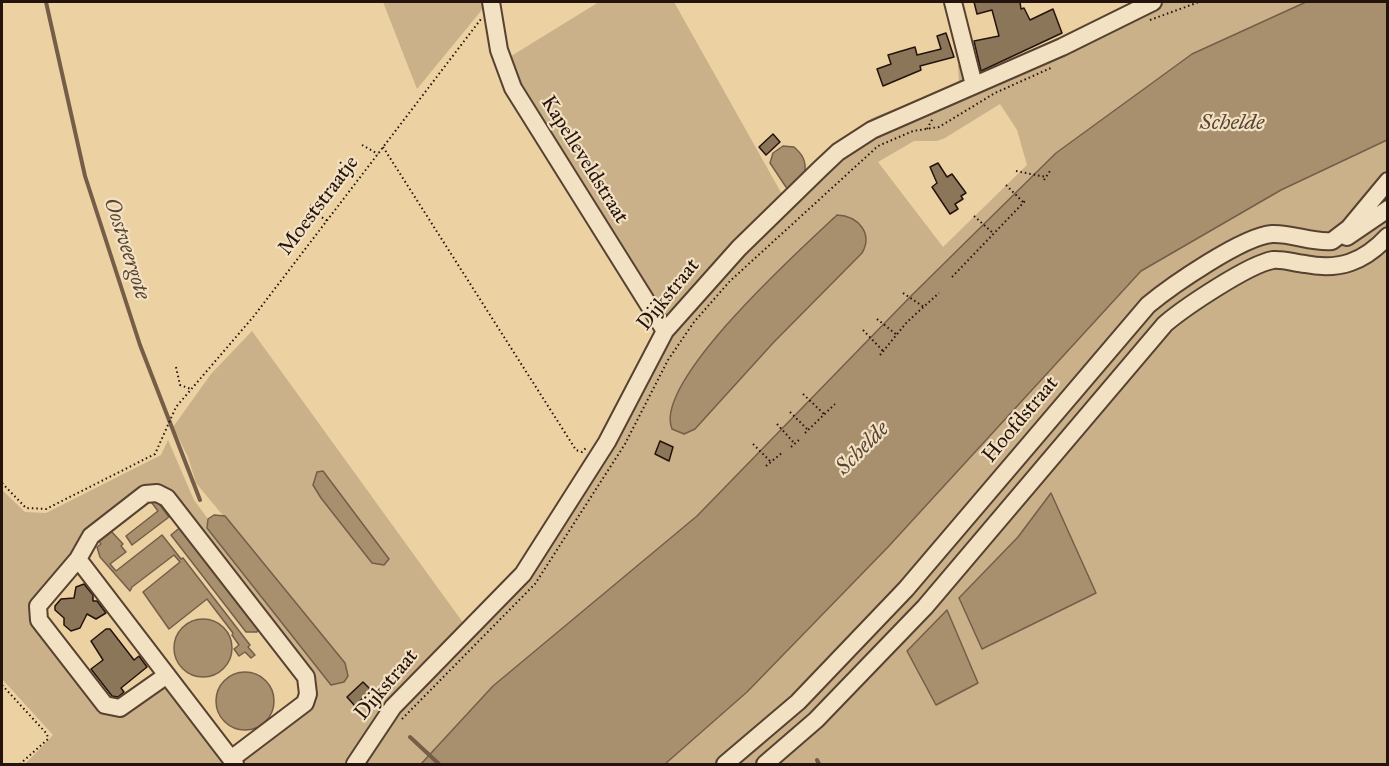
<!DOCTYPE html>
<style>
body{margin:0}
#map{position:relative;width:1389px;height:766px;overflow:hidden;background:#ecd1a2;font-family:"IM FELL Great Primer",serif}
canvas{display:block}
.frame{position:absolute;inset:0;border:3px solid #25130d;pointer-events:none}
</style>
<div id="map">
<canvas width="1389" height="766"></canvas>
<div class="frame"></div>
</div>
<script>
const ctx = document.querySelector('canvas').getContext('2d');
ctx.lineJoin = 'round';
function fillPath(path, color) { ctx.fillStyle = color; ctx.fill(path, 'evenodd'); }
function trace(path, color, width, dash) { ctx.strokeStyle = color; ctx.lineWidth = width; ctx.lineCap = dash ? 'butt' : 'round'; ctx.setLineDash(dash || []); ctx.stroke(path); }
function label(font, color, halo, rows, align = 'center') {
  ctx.font = font + ' "IM FELL Great Primer",serif'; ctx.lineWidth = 4.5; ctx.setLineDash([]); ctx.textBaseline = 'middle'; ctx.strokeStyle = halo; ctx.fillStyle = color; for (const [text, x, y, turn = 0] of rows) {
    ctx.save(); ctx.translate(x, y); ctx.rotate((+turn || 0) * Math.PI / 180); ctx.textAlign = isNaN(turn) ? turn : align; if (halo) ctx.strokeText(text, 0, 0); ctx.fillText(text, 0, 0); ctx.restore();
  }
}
fillPath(new Path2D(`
 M383 2H484L481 11 417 89Z
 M599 2H674L783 196 872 118 959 83 958 65 965 64 967 79 1157 2H1306L1192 54 1056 153 910 297 697 516 493 686 421 764H238L245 754 311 705 315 701 316 691 157 487 86 534 31 606 99 706 162 685H174L235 764H25L53 735 2 679V490L25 512 46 513 161 455 168 440 194 500 208 519 207 528 331 684 344 682 348 676 345 663 196 483 188 457 173 427 211 374 252 331 464 624 515 572 600 439 658 323 665 315 654 306 521 88 508 58ZM1000 104 1017 130 1027 165 943 247 878 162 914 141H937L945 138Z
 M1387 140V228L1372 245 1344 260 1290 255 1181 304 965 552 811 717 758 764H665L747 692 888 547 1141 270 1281 190Z
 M1387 240V764H765L816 720 1151 346 1187 313 1260 271 1275 268 1323 272ZM1018 537 982 649 959 598Z`), '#cab189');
const water = new Path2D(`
 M1306 2H1387V140L1281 190 1141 271 888 547 747 692 665 764H421L493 686 697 516 910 297 1056 153 1192 54Z
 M783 146 794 147C802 154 806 160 805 171L788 190 770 163 773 153Z
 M837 215C859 216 873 234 862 253L773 343 695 429 684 434 672 429C652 382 803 247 837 215Z
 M323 471 389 559 384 565 372 563 321 498 313 485 317 472Z
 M1051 493 1096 593 982 649 959 598 1018 537Z
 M156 500 169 517 132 545 126 536 158 511 152 503Z
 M214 515 225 516 345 663 348 676 344 682 331 685 207 528 208 519Z
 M183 525 259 628 257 632H246L171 535Z
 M110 530 123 544 121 546 126 552 110 564 116 571 162 535 181 559 183 558 250 645 248 647 255 655 251 658 245 652 239 656 234 649 239 645 232 635 233 633 207 599 169 629 143 592 180 562 174 555 132 587 130 591 100 557 97 547 101 544 98 540Z
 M947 610 978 683 936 705 907 651Z
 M174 648a29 29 0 1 1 58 0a29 29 0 1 1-58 0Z
 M216 701a29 29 0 1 1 58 0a29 29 0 1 1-58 0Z`);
fillPath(water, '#a8906f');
trace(water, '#745e48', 1.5);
trace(new Path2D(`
 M46 2 85 176 140 345 200 500
 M410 737 439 764
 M817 760 819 764`), '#745e48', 4);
const building = new Path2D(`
 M974 2H1020L1021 9 1024 8 1030 20 1053 9 1062 33 981 71 974 41 999 36 992 10 977 14Z
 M946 33 954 57 920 66 921 70 883 86 877 69 891 64 888 55 915 47 917 55 941 49 937 36Z
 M773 134 780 142 766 155 759 147Z
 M938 163 947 177 952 174 966 193 961 196 963 199 955 204 958 209 950 214 932 187 937 183 930 167Z
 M660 441 673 447 669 461 655 454Z
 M84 584 93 595V601H97L106 613 96 619 87 614 80 628 71 631 64 625V618L55 610V606L61 599 74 598 76 587Z
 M106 629H110L134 660 139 656 147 667 121 688 124 692 118 697 112 696 91 669 103 660 91 641Z
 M363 682 371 690 355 706 347 697Z`);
fillPath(building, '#8c765a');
trace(building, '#25130d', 1.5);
const minor = new Path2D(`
 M491 2 499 50 513 88 665 331
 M953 2 974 85
 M1347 237 1388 209
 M78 559 91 536 145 494 157 493 167 498 306 677 308 694 305 703 231 759
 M167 675 120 708 105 705 39 620 38 606 78 559 235 764
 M355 764 393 707 523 574 607 442 665 331 739 248 821 168 838 152 872 130 1062 47 1153 2
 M725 764 798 702 906 589 1148 305C1171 286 1243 236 1272 234 1292 233 1312 243 1332 241L1349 228 1388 181
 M765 764 816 720 925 607 1165 324C1185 307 1249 264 1273 260 1283 259 1295 263 1305 264 1339 271 1364 262 1388 236`);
trace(minor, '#574232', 20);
trace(new Path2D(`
 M1150 20 1199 2
 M927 129 933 118
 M362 145 378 154
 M383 147 576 450 582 452 586 448
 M1016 171 1046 177
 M1044 180 1050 171
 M1006 185 1024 203
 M310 205 313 212 328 221
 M974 216 994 234
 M952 277 1026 200
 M903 293 924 307
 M877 319 897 335
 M863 330 883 351
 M880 355 907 322 939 293
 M176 367 180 385 191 389
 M803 394 824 414
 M790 412 808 430
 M777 424 795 444
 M805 433 835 404
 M753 444 771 462
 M791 447 799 440
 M766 466 783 452
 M2 483 26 508 46 509 155 454 176 407 254 316 481 19
 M2 685 47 734 48 739 20 764
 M402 719 535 584 625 444 668 360 694 322 730 281 878 146 913 131 939 127 995 93 1053 67`), '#25130d', 2, [1.5, 3]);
trace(minor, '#f3e1c3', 16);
label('21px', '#25130d', '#f3e1c3', [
 ["Kapelleveldstraat",584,160,58],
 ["Moeststraatje",319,206,-53],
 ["Dijkstraat",669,295,-51],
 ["Hoofdstraat",1021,420,-50],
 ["Dijkstraat",387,685,-50]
]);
label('italic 22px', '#594534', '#f3e1c3', [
 ["Schelde",1232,124],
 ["Oostveergote",126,249,72],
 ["Schelde",863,449,-45]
]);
</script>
